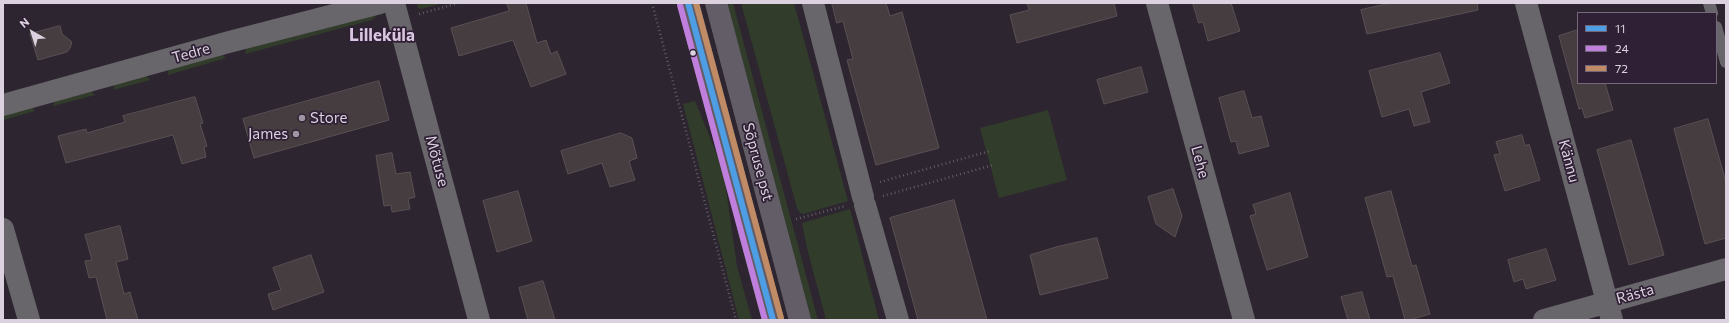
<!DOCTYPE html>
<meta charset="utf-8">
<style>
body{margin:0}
#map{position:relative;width:1729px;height:323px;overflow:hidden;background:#2d2530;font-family:Commissioner,sans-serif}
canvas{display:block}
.frame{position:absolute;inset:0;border:4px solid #dbd1df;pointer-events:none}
.legend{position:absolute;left:1577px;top:12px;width:140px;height:72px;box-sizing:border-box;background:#2f2035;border:1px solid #746779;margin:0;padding:5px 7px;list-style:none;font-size:12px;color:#dbd1df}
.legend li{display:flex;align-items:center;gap:8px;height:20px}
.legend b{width:20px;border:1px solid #746779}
.north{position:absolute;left:12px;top:12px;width:40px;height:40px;-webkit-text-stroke:3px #2f2035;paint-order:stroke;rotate:321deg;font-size:11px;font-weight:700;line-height:16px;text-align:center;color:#dbd1df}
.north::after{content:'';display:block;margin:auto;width:14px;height:18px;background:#dbd1df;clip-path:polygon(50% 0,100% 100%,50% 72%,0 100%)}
</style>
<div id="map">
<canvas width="1729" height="323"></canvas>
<div class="frame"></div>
<ul class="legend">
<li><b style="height:5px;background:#4d9ee5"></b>11</li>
<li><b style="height:5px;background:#c07fdc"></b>24</li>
<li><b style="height:5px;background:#c18c65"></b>72</li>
</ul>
<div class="north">N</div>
</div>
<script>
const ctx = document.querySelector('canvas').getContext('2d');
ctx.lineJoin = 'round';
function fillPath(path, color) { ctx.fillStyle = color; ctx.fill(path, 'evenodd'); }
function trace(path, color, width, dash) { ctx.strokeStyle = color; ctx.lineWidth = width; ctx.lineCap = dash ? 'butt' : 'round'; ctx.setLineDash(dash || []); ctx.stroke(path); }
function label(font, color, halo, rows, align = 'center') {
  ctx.font = font + ' Commissioner,sans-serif'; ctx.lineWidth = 3.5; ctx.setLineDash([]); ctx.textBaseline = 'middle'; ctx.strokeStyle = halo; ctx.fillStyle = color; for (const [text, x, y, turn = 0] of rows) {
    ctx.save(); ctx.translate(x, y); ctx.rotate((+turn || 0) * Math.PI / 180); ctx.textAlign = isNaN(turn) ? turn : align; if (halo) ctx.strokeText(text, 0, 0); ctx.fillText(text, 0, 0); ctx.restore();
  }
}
fillPath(new Path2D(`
 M422 3H444L421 9 418 8 417 4Z
 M725 3H733L818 320H810Z
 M741 3H794L848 201 803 214 800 213 797 208Z
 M376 13V16L372 20 245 54 246 47Z
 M222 54 226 58 168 75 169 68Z
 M145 74 150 80 113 90 115 82Z
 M90 90 95 95 53 106 55 99Z
 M695 101 723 169 737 266 752 320H739L683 104Z
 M30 105 35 111 3 120V113Z
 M1048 110 1067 180 999 198 980 128Z
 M850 209 879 320H826L807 248 802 223Z`), '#323c2b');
const building = new Path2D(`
 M507 3H526L537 43 546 40 551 54 557 51 566 74 531 87 513 40 459 56 451 28 509 11Z
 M832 3H886L890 16 902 12 939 148 876 165 847 60 853 59 843 21 837 23Z
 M1027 3H1114L1117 16 1017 43 1010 15 1029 10Z
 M1193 3H1231L1240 31 1208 41 1203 22 1199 23Z
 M1391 3H1477L1478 10 1367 34 1361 10Z
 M60 26 62 34 72 42 70 48 67 52 38 60 30 34Z
 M1578 30V83H1605L1613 110 1585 118 1582 108 1579 109 1559 36Z
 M1440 53 1450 83 1421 92 1430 122 1414 126 1409 109 1382 117 1369 71Z
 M1141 67 1148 92 1104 104 1097 80Z
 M379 81 389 120 254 158 243 119Z
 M1244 91 1252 118 1261 116 1269 146 1239 154 1236 141 1231 142 1219 98Z
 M195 97 203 123 200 124 207 146 204 147 206 157 182 164 173 135 66 163 58 136 86 129 87 133 125 122 123 116Z
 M1708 119 1726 182V238L1705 244 1674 129Z
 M621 133 632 138 637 158 629 161 635 180 610 187 602 163 568 174 561 151Z
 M1522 135 1525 146 1529 144 1540 180 1505 191 1494 155 1500 154 1496 142Z
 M1631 140 1664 255 1629 265 1597 150Z
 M392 153 396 174 410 172 415 197 408 199 410 209 392 212 391 205 384 206 376 156Z
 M1173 189 1182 216 1175 237 1156 224 1148 197Z
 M518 191 532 241 497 252 483 201Z
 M1391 191 1412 266 1416 265 1430 314 1409 320H1405L1393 276 1387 277 1365 198Z
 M1290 193 1308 257 1267 270 1250 216 1256 214 1253 205Z
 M954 200 987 320H918L890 218Z
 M120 226 128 259 116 262 124 294 130 292 138 320H107L96 277 89 278 85 261 92 260 85 235Z
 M1097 238 1108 278 1040 295 1030 255 1056 247Z
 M1546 249 1556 280 1526 289 1523 279 1514 282 1508 260Z
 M311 255 324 292 273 310 268 294 281 290 273 268Z
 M543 281 555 320H528L519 288Z
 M1362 292 1370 320H1348L1341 297Z`);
fillPath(building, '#463d40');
trace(building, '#5b5054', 1);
trace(new Path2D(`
 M652 3 736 320
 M419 14 459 3
 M880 182 990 151
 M883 196 993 165
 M796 219 845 206`), '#615d64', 2.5, [1, 3]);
trace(new Path2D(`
 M1709 3 1712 13
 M1716 27 1726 62`), '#68656b', 12);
trace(new Path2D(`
 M394 3 479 320
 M813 3 863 197
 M1157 3 1244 320
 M1526 3 1612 320
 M3 105 229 42 380 3
 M865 205 898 320
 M3 229 29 320
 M1544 320 1726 269`), '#68656b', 22);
trace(new Path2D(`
 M688 3 773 320
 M716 3 800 320`), '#625d66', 22);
trace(new Path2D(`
 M688 3 773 320`), '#4d9ee5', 6);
trace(new Path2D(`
 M680 5 765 320`), '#c07fdc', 6);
trace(new Path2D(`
 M696 3 781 318`), '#c18c65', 6);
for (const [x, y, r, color] of [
 [693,53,3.5,"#dbd1df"],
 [302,118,4,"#9e95a2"],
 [296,134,4,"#9e95a2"]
]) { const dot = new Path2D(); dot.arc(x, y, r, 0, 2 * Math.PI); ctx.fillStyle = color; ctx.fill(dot); trace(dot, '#2f2035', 1.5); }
label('15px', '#dbd1df', '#2f2035', [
 ["Tedre",191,53,-16],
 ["Mõtuse",437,161,75],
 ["Kännu",1569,161,75],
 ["Sõpruse pst",758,162,75],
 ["Lehe",1200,162,75],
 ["Rästa",1635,294,-15]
]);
label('15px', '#dbd1df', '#2f2035', [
 ["Store",310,118],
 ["James",288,134,"right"]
], 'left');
label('bold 17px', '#d9c6e1', '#2f2035', [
 ["Lilleküla",382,35]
]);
</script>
